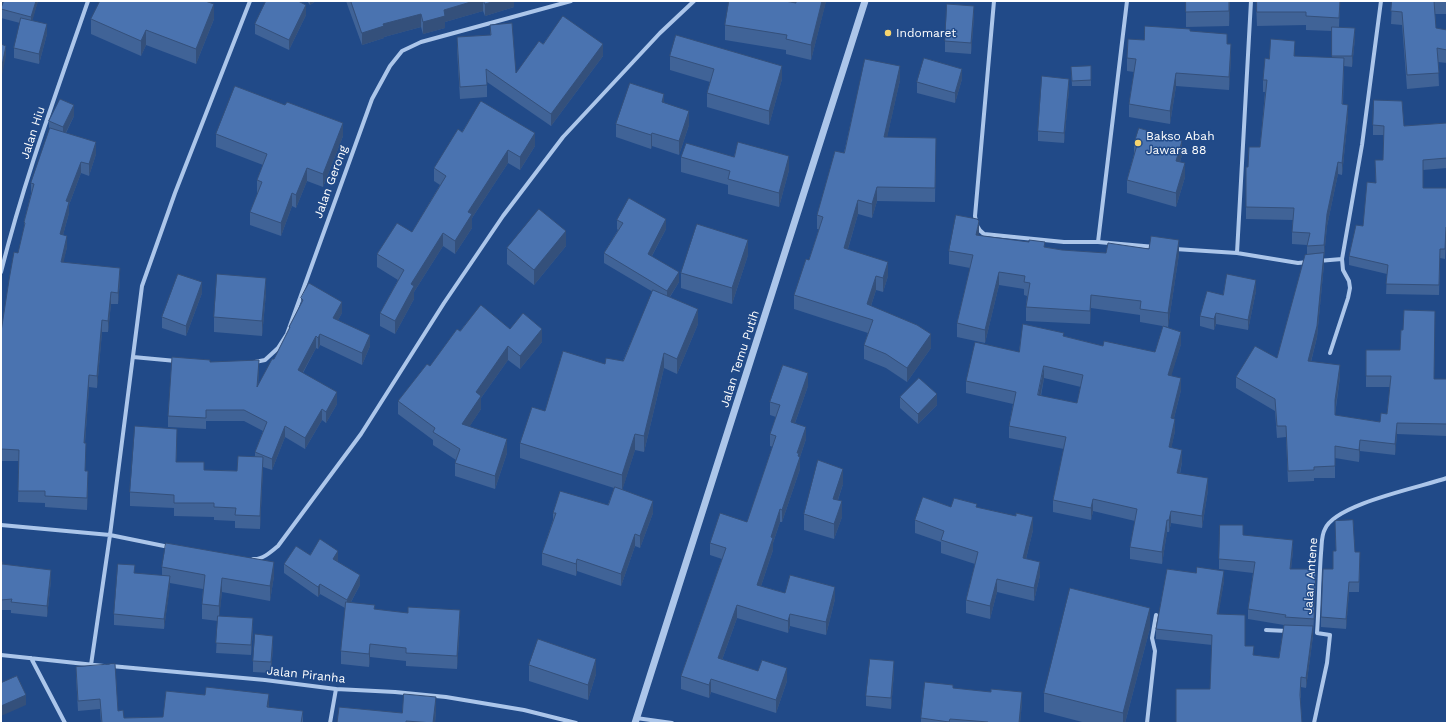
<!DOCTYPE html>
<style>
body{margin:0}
#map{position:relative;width:1448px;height:724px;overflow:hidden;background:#214a88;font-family:"Work Sans",sans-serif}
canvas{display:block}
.frame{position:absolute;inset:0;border:2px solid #fff;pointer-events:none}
</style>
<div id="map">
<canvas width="1448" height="724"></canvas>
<div class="frame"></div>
</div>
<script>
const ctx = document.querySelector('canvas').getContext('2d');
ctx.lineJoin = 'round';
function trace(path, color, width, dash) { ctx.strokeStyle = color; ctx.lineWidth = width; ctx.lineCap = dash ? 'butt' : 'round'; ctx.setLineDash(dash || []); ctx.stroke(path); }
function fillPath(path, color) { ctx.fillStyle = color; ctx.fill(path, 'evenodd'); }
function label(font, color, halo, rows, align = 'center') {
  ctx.font = font + ' "Work Sans",sans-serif'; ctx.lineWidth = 3; ctx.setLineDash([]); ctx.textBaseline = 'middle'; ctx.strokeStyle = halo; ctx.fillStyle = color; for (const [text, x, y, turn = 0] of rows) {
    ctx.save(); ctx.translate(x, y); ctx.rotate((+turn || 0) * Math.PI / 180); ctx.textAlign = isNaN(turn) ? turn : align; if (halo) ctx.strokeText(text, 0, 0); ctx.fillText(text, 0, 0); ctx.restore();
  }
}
trace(new Path2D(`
 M994 1 975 216C976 224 977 229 984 234L1064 242H1098L1155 247
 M1098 242 1127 1
 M1175 249 1237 253 1298 263 1308 262
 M1237 253 1251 1
 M1318 261 1342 259
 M1 272C24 180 57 91 88 1
 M1330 353 1348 298 1350 288 1349 281 1343 270 1342 259 1362 145 1381 1
 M133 357 176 361
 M255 362 265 360 278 348 287 334 372 99 390 66 402 51 421 42 571 1
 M1 525 110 535 169 547
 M253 559C262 560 271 552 278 546L361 434 444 303 503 216 563 137 660 33 694 1
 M1266 630 1287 631
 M1 655 104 666
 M31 658 65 723
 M91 665 110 535 142 286 175 193 250 1
 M111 666 265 680 336 689 395 692 446 697 524 710 576 723
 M636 718 672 723
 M330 723 336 689
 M1147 723 1155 651 1152 638 1156 615
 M1314 723 1327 663 1330 635 1317 633C1319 606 1319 580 1321 553 1322 545 1321 536 1325 529 1335 504 1421 487 1447 478`), '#acc6ea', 4);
trace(new Path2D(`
 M635 723 865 1`), '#acc6ea', 7);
fillPath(new Path2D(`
 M4 1H38L32 20 47 34 39 64 14 58V48L20 23 1 18V9Z
 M307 1H316L310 5Z
 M346 1H514V7L485 16 483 11 445 22V28L423 34 421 27 384 37V38L362 45Z
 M826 1 811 60 786 54V50L725 40V25L796 3Z
 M1230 1 1229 26 1186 27V12Z
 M1256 1H1340L1339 27 1355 38 1352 67 1344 66 1343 104 1348 117 1342 175 1338 174 1327 226 1324 257V264L1317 337 1311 362 1340 377 1335 415 1380 422 1387 414 1390 387H1366V350L1434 379H1447V436L1397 434 1395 455 1360 451 1359 462 1335 458V478H1314V481L1288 482 1286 437 1277 438 1275 411 1236 388V377L1277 358 1307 254V245L1292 244V232L1293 220 1246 219V167H1248L1260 147 1265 92H1263V80L1269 59 1295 54V56L1332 58V31L1306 30V25L1257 26Z
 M1392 1H1447V14H1435L1436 28 1447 30V63L1438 62 1439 86 1407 89 1402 25 1391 24Z
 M306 15 289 50 255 34V24Z
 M974 16 971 54 945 52V41Z
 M91 19H214L196 64 146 45 141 56 91 34Z
 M490 25 516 73 543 44 603 56 551 126 487 82V97L460 99 457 50V37L490 35Z
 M1190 31 1227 44 1231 57 1229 90 1176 86 1170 124 1129 117V104L1134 72 1127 71V58L1144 40Z
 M670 56 782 79 769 125 707 107V93L710 82 670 70Z
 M1091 66V86H1072L1071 67Z
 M962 79 955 103 917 93V82Z
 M900 80 887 137 936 138 935 202 877 201 872 218 858 214 848 249 888 276 883 292 876 290 871 306 931 348 907 382 886 368 864 359V345L868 333 794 309V295L809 260 819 229H817V215L844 153Z
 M1069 89 1064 143 1038 141V131Z
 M664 103 689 125 679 155 652 146 651 149 616 137V124Z
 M74 116 66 133 96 154 89 176 81 173 69 205V213L63 235 67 247 63 262 120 280 118 304H111L108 332H102L97 388 89 387 85 443V471L88 483 87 510 45 507V503L18 502 19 461H1V332L24 229V222L31 194V183L49 130V121Z
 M1447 123V168L1423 170V188H1447V236H1446L1445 259 1440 258 1439 295 1386 294 1387 274 1349 265V256L1363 226 1376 183 1375 160H1383L1384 135H1373V125L1404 126Z
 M462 132 535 146 520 170 508 163 472 218V228L455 254 443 246 414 292V299L395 334 380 326V313L398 280 377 267V254L412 232 440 185 434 181V168Z
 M216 134 343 136 323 187 307 181 296 208 292 206 281 236 250 225V212L258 193H257V180L263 165 216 147Z
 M1134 144 1182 155 1180 162 1185 177 1176 207 1127 193V180L1134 154Z
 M681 157H734L789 170 779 207 728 194V185L681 172Z
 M617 220 666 229 652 256 679 282 670 297 698 324 677 374 664 368 644 452 635 450 622 490 653 513 640 548 635 546 621 586 577 571 576 576 542 565V553L553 520V513L608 505 614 488 520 458V443L545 411 605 364 623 361 653 292 604 263V253L618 230 617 229Z
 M979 235 1045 247 1062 250 1106 253 1179 254 1168 327 1140 322V315L1091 308 1090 324 1026 321V307L1027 296 1024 295V289L999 285 985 343 957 337V323L970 268 949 264V251Z
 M566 246 534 285 507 264V248Z
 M748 255 732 304 681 288V273Z
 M1256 291 1248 330 1216 324 1214 330 1200 326V316Z
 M202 293 186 336 162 328V317Z
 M266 293 262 336 214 332V317Z
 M301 298 342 313 338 320 370 346 362 365 320 345 318 349 316 348 303 373 337 404 326 423 322 420 305 449 285 437 272 470 263 467 260 529 235 528V521L214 520V517L174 516V508L130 506V492L177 442 176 462 204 470 237 471 255 456V452L263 431 244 421H206V429L168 427V416L210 362 259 371 258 385 274 359 289 330V327L301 305Z
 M510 329 542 342 520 369 508 360 481 398V409L469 427 507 453 495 489 455 476V463L456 460 433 445V440L398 414V401L430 366 460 331Z
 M1064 336 1103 346 1155 352 1181 344 1171 375 1181 390 1174 418 1175 431 1171 448 1182 462 1180 474 1208 490 1202 528 1171 523 1169 532H1167L1162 564 1130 559V547L1135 521 1093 511 1091 520 1053 512V500L1064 449 1009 438V426L1013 404 966 393V381L1019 352ZM1044 378 1081 387 1077 403 1041 396Z
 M808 386 795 423 806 439 800 457V469L782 522H780L773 543V550L761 586 785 593 835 599 826 635 790 626 788 633 737 618 722 660 787 681 776 713 711 692 709 698 681 689V676L722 559 710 555V543L747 522 773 447 770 446V434L776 417 770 415V402Z
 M900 397 937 405 918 424 900 408Z
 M843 484 838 500 842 517 834 539 804 530V514Z
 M977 507 1033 530 1026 559 1040 575 1034 601 997 592 990 619 966 613V600L975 564 941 553V542L915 533V520Z
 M1335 521 1355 552 1360 562 1359 592H1349L1346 629 1321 627V617L1333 569 1336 551Z
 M1243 535 1293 550 1291 569 1316 579 1313 636 1306 688 1301 687V698L1210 689 1212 645 1156 639V629L1224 581 1218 614 1245 646 1254 655 1279 658 1284 625 1248 619V609L1253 573 1219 569V559Z
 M310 555 338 560 337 562 360 585 351 602 375 609 460 623 457 669 406 666V661L370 657 369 667 341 664V651L345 608 320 594 318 597 284 573V564Z
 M1 562 3 564 51 580 47 617 11 613V610H1Z
 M162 567 274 576 270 601 222 592 219 616 253 629 251 655 216 653 218 621 202 619V604L203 589 170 583 164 629 114 625V614L135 573 162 576Z
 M1150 628 1125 723H1086L1044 712V693Z
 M273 646 271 673 253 672V661Z
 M529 665 596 674 588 700 529 681Z
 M76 667 118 711 124 718 163 717 269 704V708L303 711V723H101L100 709 78 711 76 677Z
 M894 672 891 709 866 706V696Z
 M953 688 1022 702 1020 723H921V718Z
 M436 711 435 723H337L402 713Z`), '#406397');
fillPath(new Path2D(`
 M36 1H38L31 26V17Z
 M310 1H316L310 5Z
 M474 1H483V11L445 22V28L423 34V22L444 10Z
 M495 1H514V7L485 16V4Z
 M822 1H826V2L811 60V45Z
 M1229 1 1230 11 1229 26Z
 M214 4V19L196 64V49Z
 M306 5V15L289 50V40Z
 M974 6V16L971 54V43Z
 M421 14V27L384 37V38L362 45V33L383 24Z
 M47 24V34L39 64V54Z
 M1355 28V38L1352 67V56Z
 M146 30V45L141 56V41Z
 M1295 41V54L1294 69V56Z
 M603 44V56L551 126V114Z
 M1231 44V57L1229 90V77Z
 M6 46V56L1 80V70Z
 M782 66V79L769 125V111Z
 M900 66V80L884 151V137Z
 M962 69V79L955 103V93Z
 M1176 73V86L1170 124V111Z
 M1069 79V89L1064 143V133Z
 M664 94V108L662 102Z
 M74 105V116L63 138V127Z
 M1348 105V117L1342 175V163Z
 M689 111V125L679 155V141Z
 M343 123V136L323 187V174Z
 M535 133V146L520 170V157Z
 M652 133V146L651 149V135Z
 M1182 141V155L1176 175V161Z
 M96 142V154L89 176V164Z
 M508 150V163L472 218V228L455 254V241L468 212Z
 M789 156V170L779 207V193Z
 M81 162V173L69 205V213L60 246V234L66 201Z
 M1338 162V174L1327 226 1324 257V245L1327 214Z
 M1185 163V177L1176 207V193Z
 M307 168V181L296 208V195Z
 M877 187V201L872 218V204Z
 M292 193V206L281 236V223Z
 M858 200V214L844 262V248Z
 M666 219V229L648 263V254Z
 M979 221V234L976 248V235Z
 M1446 227V236L1445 259V249Z
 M566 231V246L534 285V270Z
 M443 233V246L414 292V299L395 334V321L411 284Z
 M67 236V247L61 274V262Z
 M748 240V255L732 304V288Z
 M1179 240V254L1168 327V313Z
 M1324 253V264L1317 337 1308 373V361Z
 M888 262V276L883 292V278Z
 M120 268V280L118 304V293Z
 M679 272V282L667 301V291Z
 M999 272V285L985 343V330Z
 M876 276V290L867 318V304Z
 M266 278V293L262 336V321Z
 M1256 280V291L1248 330V320Z
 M202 282V293L186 336V326Z
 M111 292V304L108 332V321Z
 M1091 295V308L1090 324V311Z
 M342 302V313L333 329V318Z
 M698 309V324L677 374V359Z
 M1216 313V324L1214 330V319Z
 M102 320V332L97 388V376Z
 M542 329V342L520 369V356Z
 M1181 332V344L1168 387V375Z
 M320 334V345L318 349V338Z
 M931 334V348L907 382V368Z
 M370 335V346L362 365V353Z
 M316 336V348L298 381V370Z
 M508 346V360L481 398V409L462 438V424L476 392Z
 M664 353V368L644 452V436Z
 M259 360V371L257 398V387Z
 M1340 365V377L1335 411V400Z
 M1044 366V378L1038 407V395Z
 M808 373V386L791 434V422Z
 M89 375V387L84 455V443Z
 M1181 378V390L1171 430V418Z
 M337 392V404L326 423V412Z
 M937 394V405L918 424V414Z
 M322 409V420L305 449V438Z
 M1175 419V431L1169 459V447Z
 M1397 423V434L1395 455V444Z
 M285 426V437L272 470V459Z
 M806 427V439L799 460 800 457V469L782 522V510L797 453Z
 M635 434V450L622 491V475Z
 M507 439V453L495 489V476Z
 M1360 440V451L1359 462V450Z
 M1182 450V462L1177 485V473Z
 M263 457V470L260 529V516Z
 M843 469V484L833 514V499Z
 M88 471V483L87 510V498Z
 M1208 478V490L1202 528V516Z
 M1093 499V511L1091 520V508Z
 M653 501V513L640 548V536Z
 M842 501V517L834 539V524Z
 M780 509V522L773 543V550L757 598V585L771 537Z
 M1171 511V523L1169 532V520Z
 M1033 517V530L1023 571V558Z
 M1167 520V532L1162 564V552Z
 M635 534V546L621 586V574Z
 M1293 540V550L1290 579V569Z
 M338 551V560L333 569V559Z
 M577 559V571L576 576V564Z
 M274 562V576L270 601V586Z
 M1040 562V575L1034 601V588Z
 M1316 569V579L1314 629V619Z
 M51 570V580L47 617V606Z
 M1224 571V581L1217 624V614Z
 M360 575V585L347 609V600Z
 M170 576V587L164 629V619Z
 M222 578V592L219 621V606Z
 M997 579V592L990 619V606Z
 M1349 582V592L1346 629V619Z
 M320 584V594L318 597V587Z
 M835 587V599L826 635V622Z
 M737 605V618L718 671V658Z
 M1150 608V628L1125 723H1123V713Z
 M460 610V623L457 669V656Z
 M790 614V626L788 633V621Z
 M253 618V629L251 655V645Z
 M1313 626V636L1306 688V678Z
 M273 636V646L271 673V662Z
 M370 644V657L369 667V654Z
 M596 659V674L588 700V685Z
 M894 661V672L891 709V698Z
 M787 668V681L776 713V700Z
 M711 679V692L709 698V685Z
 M1022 692V702L1020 723H1019Z
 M269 694V704L267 718V707Z
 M26 695V705L1 716V706Z
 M436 697V711L435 723H433Z`), '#34507b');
const building = new Path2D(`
 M4 1H36L31 17 1 9Z
 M100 1H205L214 4 196 49 146 30 141 41 91 19Z
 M266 1H298L306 5 289 40 255 24Z
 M351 1H474L444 10 445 16 423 22 421 14 383 24 384 26 362 33Z
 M484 1H495L485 4Z
 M729 1H785L796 3V1H822L811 45 786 39 787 35 725 25Z
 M1186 1H1229V11L1186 12Z
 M1257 1H1340L1339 18 1306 16V12H1257Z
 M1392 1H1434L1436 28 1447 30V50L1437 48 1439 73 1407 75 1402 12 1391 11Z
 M947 4 974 6 971 43 945 41Z
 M563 16 603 44 551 114 486 69 487 85 460 87 457 37 491 35 490 25 512 23 516 73 539 41 543 44Z
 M21 18 47 24 39 54 14 48Z
 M1145 26 1190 29V31L1227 34V44H1231L1229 77 1176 73 1170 111 1129 104 1136 59 1127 58 1128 39 1144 40Z
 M1332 27 1355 28 1352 56H1332Z
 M676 35 782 66 769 111 707 93 714 69 670 56Z
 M1271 39 1295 41 1294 56 1344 58 1342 104 1348 105 1342 163 1338 162 1327 214 1324 245 1307 246 1310 233 1292 232 1294 208 1246 207V167H1248L1249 147H1260L1267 80H1263L1265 58 1269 59Z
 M1 44 6 46 1 70Z
 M924 58 962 69 955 93 917 82Z
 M865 59 900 66 884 137 936 138 935 188 877 187 872 204 858 200 844 248 888 262 883 278 876 276 867 304 917 325 931 334 907 368 886 354 864 345 873 320 794 295 806 259 809 260 823 217 817 215 835 151 844 153Z
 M1091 66V80L1072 81 1071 67Z
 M1042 76 1069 79 1064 133 1038 131Z
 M630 83 664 94 662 102 689 111 679 141 652 133 651 135 616 124Z
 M235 86 285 105 287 102 343 123 323 174 307 168 296 195 292 193 281 223 250 212 262 182 257 180 267 154 216 134Z
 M60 99 74 105 63 127 49 121Z
 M1374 100 1402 101 1404 126 1447 123V158L1423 160V188H1447V227H1446L1445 249H1440L1439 285 1386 284 1388 265 1349 256 1356 225 1363 226 1367 182 1376 183 1375 160H1383L1384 126 1373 125Z
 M481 101 535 133 520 157 508 150 468 212 472 214 455 241 443 233 411 284 414 286 395 321 380 313 404 270 377 254 397 223 412 232 446 176 434 168 458 129 462 132Z
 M50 128 96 142 89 164 81 162 66 201 69 202 60 234 67 236 61 262 120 268 118 293 111 292 108 321 102 320 97 376 89 375 84 443H86L85 471H88L87 498 45 496V491H18L19 450 1 449V332L9 280 14 252 18 253 25 223 24 222 34 184 31 183Z
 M1139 128 1182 141 1176 161 1185 163 1176 193 1127 180 1137 145 1134 144Z
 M738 142 789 156 779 193 728 179 730 171 681 157 686 143 734 157Z
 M629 198 666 219 648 254 679 272 667 291 604 253 623 223 617 220Z
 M539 209 566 231 534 270 507 248Z
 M956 215 977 219 979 221 976 235 1029 242V240L1045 242 1044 247 1062 250 1106 253 1108 243 1149 249 1151 236 1179 240 1168 313 1140 309 1141 301 1091 295 1090 311 1026 307 1030 283 1024 282 1025 276 999 272 985 330 957 323 973 255 949 251Z
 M697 224 748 240 732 288 681 273Z
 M1324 253 1317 326 1308 361 1340 365 1335 400V415L1380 422 1381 413 1387 414 1391 376H1366V350H1400L1401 330H1403L1404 310 1435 311 1434 379H1447V424L1397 423 1395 444 1360 440 1359 450 1335 446V466L1314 467V470L1288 471 1286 426H1277L1275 399 1236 377 1255 346 1277 358 1305 255Z
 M178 274 202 282 186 326 162 317Z
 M217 274 266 278 262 321 214 317Z
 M1227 274 1256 280 1248 320 1216 313 1214 319 1200 316 1207 291 1223 295Z
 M309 283 342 302 333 318 370 335 362 353 320 334 318 338 316 336 298 370 337 392 326 412 322 409 305 438 285 426 272 459 255 452 267 422 244 410H206V418L168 416 172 357 210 360V362L259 360 257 387 272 359H274L290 327H289L303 300 301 298Z
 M653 290 698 309 677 359 664 353 644 436 635 434 622 475 520 443 532 407 545 411 563 351 605 364 606 358 623 361Z
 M481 305 510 329 523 313 542 329 520 356 508 346 476 392 481 396 462 424 507 439 495 476 455 463 460 449 433 432 435 428 398 401 427 364 430 366 457 329 460 331Z
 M1023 324 1064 333 1063 336 1103 346 1104 341 1155 352 1163 326 1181 332 1168 375 1181 378 1171 418 1175 419 1169 447 1182 450 1177 473 1208 478 1202 516 1171 511 1169 520H1167L1162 552 1130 547 1137 509 1093 499 1091 508 1053 500 1066 437 1009 426 1016 392 966 381 975 342 1019 352ZM1044 366 1083 375 1077 403 1038 395Z
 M783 365 808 373 791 422 806 427 797 453H799L798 456 800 457 782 510 780 509 771 537 773 538 757 585 785 593 790 575 835 587 826 622 790 614 788 621 737 605 718 658 758 671 762 660 787 668 776 700 711 679 709 685 681 676 726 548 710 543 720 513 747 522 776 436 770 434 780 405 770 402Z
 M919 378 937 394 918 414 900 397Z
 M135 426 177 429 176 462H204V470L237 471 238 456 263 457 260 516 235 515 236 508 214 507V503H174V495L130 492Z
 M818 460 843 469 833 499 842 501 834 524 804 514Z
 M615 487 653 501 640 536 635 534 621 574 577 559 576 564 542 553 556 513H553L560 491 608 505Z
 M923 497 951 507 954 498 977 504 976 507 1016 516V513L1033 517 1023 558 1040 562 1034 588 997 579 990 606 966 600 978 552 941 540 944 531 915 520Z
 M1353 520 1355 552H1360L1359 582H1349L1346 619 1321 617 1323 569H1333V551H1336L1335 521Z
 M1220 525H1243V535L1293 540 1290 569H1316L1314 619 1285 617 1286 615 1248 609 1255 562 1219 559Z
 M320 539 338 551 333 559 360 575 347 600 320 584 318 587 284 564 296 546 310 555Z
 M166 543 274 562 270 586 222 578 219 606 202 604 205 575 162 567Z
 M1 562H3L2 564 51 570 47 606 11 602 12 599 1 600Z
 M118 564 135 565 134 573 170 576 164 619 114 614Z
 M1197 567 1224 571 1217 614 1245 615V646H1254L1253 655 1279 658 1284 625 1313 626 1306 678 1301 677 1300 695 1302 723H1176V689H1210L1212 635 1156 629 1167 569 1196 573Z
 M1070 588 1150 608 1123 713 1044 693Z
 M346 602 375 605 374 609 408 613V607L460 610 457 656 406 653V648L370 644 369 654 341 651Z
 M218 616 253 618 251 645 216 643Z
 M255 634 273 636 271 662 253 661Z
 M538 639 596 659 588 685 529 665Z
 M870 659 894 661 891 698 866 696Z
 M115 664 118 711 123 710 124 718 163 717 166 691 205 695 206 687 269 694 267 707 303 711 301 723H102L100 699 78 701 76 667Z
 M17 676 26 695 1 706V683Z
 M925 682 953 685V688L991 692V689L1022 692 1019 723H988V722L950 719 949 722 921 718Z
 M404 694 436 697 433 723 406 721V723H337L339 707 402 713Z`);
fillPath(building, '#4a73b0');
trace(building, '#34507b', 1);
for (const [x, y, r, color] of [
 [888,33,4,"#f7d46e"],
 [1138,143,4,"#f7d46e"]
]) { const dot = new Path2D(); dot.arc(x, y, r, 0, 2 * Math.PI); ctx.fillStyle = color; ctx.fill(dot); trace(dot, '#214a88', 1.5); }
label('12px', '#fff', '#214a88', [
 ["Indomaret",896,33],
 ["Bakso Abah",1146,136],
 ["Jawara 88",1146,150]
], 'left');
label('12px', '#fff', '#214a88', [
 ["Jalan Hiu",33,133,-72],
 ["Jalan Gerong",331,182,-70],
 ["Jalan Temu Putih",740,359,-72],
 ["Jalan Antene",1311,576,-86],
 ["Jalan Piranha",306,675,6]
]);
</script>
